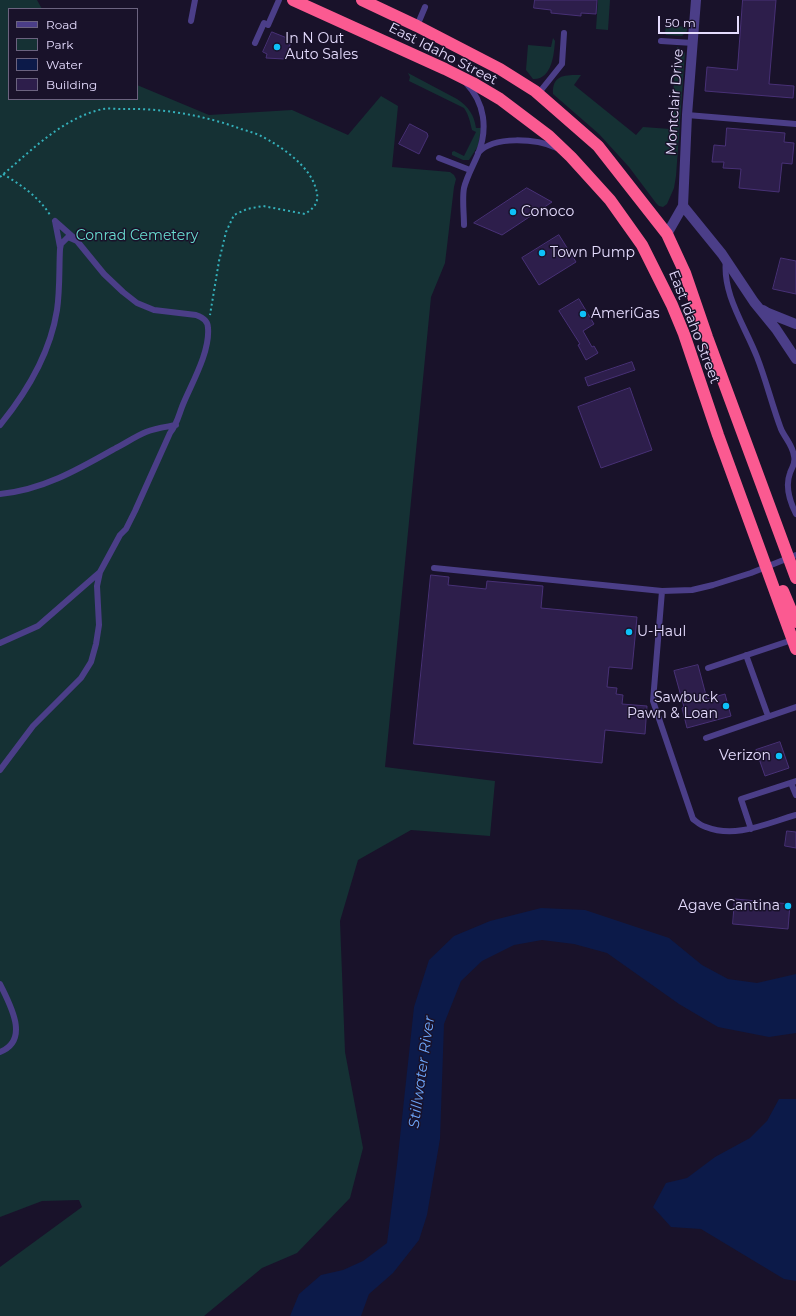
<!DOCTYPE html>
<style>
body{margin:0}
#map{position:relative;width:796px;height:1316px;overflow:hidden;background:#19122a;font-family:Montserrat,sans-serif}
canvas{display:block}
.legend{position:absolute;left:8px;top:8px;width:130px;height:92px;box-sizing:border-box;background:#19122a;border:1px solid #6b637f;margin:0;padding:5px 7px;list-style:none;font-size:12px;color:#e5dcfe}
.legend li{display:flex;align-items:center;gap:8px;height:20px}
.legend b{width:20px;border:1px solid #6b637f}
.scale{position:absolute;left:658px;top:16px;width:81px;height:18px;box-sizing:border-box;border:2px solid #e5dcfe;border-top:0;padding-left:5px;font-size:12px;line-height:14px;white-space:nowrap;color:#e5dcfe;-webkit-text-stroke:3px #19122a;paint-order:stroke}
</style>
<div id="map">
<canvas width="796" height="1316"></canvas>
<ul class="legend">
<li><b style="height:5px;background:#4b3e88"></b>Road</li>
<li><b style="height:11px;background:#153134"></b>Park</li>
<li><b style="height:11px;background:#0c1a49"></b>Water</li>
<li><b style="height:11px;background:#2d1e4b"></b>Building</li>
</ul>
<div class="scale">50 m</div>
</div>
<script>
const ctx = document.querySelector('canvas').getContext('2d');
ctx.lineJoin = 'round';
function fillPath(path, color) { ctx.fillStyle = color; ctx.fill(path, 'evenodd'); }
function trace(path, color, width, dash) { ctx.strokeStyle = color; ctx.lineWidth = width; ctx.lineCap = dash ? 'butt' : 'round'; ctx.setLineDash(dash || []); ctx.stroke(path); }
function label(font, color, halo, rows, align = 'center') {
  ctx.font = font + ' Montserrat,sans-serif'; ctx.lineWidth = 3; ctx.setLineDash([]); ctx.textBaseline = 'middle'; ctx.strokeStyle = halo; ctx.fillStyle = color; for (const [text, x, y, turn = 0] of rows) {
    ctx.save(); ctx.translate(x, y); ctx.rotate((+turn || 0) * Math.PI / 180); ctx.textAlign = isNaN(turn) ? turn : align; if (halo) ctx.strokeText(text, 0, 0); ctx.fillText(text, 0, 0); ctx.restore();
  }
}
fillPath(new Path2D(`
 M0 0H37L42 9H9V99H137V85L209 115 292 110 348 135 381 96 398 106 392 167 450 172 454 175 456 179 454 187 445 263 431 297 385 767 495 781 490 836 411 830 358 860 340 921 345 1052 363 1148 350 1198 297 1253 262 1268 204 1316H0V1267L82 1207 79 1200 42 1201 0 1217Z
 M598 0H610L608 30 596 29Z
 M666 25 687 27V31L682 36 666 35 665 33Z
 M553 38 555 41C554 54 552 80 533 79L526 70 528 45 551 47Z
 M677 47 681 49 685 53 676 176 674 188 667 204 663 207 659 206 656 203 629 167 599 134 553 94C552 74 566 75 581 75L574 85 636 135 643 127 670 129Z
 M408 73 457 99C469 107 474 115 476 128H481L478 146 469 160H463L452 155V152L454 151 464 156 476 132 472 130C470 122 469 115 464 108L409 81 410 77Z`), '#153134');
fillPath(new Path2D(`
 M541 908 585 910 669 938 702 965 728 979 757 983 796 974V1033L769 1037 718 1027 679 1004 607 953 574 944 542 940 514 945 482 961 461 981 444 1024 440 1139 427 1215 419 1240 393 1273 369 1294 361 1316H290L299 1294 321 1275 343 1270 363 1261 387 1243 397 1165 414 1007 429 960 454 936 490 921Z
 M779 1099H796V1281L784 1279 701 1229 671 1227 653 1207 666 1183 687 1178 715 1157 750 1138 767 1121Z`), '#0c1a49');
const building = new Path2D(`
 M535 0H597L596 14 581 13V16L551 13V10L534 8Z
 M743 0H776L769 84 794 86 793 98 705 91 707 67 737 70Z
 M272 32 292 40 284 59 266 58 267 54 263 52Z
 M410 124 427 133 428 136 419 154 399 144Z
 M727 128 785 133 784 142 794 143 792 164 782 163 779 192 739 188 741 169 723 168 724 162H712L714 145 725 146Z
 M527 188 552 202 502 235 474 223Z
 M559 235 576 262 539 285 522 258Z
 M781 258 796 261V294L773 289Z
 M579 299 594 324 583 331 592 347 594 346 598 353 586 360 578 345 580 344 559 311Z
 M632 362 635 370 588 386 585 378Z
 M630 388 652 450 601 468 578 407Z
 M431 575 449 577 448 585 486 589 487 581 543 586 541 608 637 617 632 669 609 667 607 687 617 688 616 694 623 695 622 704 647 706 645 734 605 730 602 763 414 744Z
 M698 665 707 699 725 694 731 716 687 728 682 708 684 707 674 671Z
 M780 742 789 768 765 776 756 750Z
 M787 831 796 832V848L785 846Z
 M735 899 790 904 788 929 733 924Z`);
fillPath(building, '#2d1e4b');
trace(building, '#483176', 1);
trace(new Path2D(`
 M3 174C21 185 39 197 50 215
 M0 177C31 151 62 118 103 109 109 108 116 109 122 109 161 108 204 115 241 129 248 131 255 133 261 136 281 146 308 165 315 186 320 200 317 206 305 214L263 206 247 209 234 215 226 232 219 261 210 315`), '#34b0ba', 2, [2, 3]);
trace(new Path2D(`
 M191 21 195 0
 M268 25 279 0
 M417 26 425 7
 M661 41 693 43
 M255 43 264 23
 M538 94 562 64 564 33
 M687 115 796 124
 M478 153C494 135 537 139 557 148
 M439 158 470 170
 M55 221 73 237
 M55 221 60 247
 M464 225C464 213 462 199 464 188 467 176 473 166 478 154 488 129 485 103 466 83
 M726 260C722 294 745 326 757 357 766 380 772 405 781 429 785 438 793 446 794 456 796 463 792 467 790 473 785 486 790 502 796 514
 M0 425C27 392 50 354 57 310 60 290 59 269 60 249L61 244 68 237 77 241 104 274 123 292 137 303 154 310 196 315C202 317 208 321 208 328 210 351 193 381 184 402 179 413 178 423 170 433L135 511 126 529 120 535 100 572 97 586 99 625 96 644 91 662 81 678 33 726 0 770
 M0 494C43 490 79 469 116 448 126 443 136 436 146 432 156 428 166 427 176 425
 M434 568 662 591 692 590 713 585 751 573 796 555
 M662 591 653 701 693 819C697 822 701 826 706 827 736 839 767 823 796 815
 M0 643 38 626 100 572
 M746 655 768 716
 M708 668 792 640
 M706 738 796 707
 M791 783 796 795
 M751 829 741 799 796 781
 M0 984C9 1003 31 1040 0 1052`), '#4b3e88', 6);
trace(new Path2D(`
 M696 0 687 115 683 206 722 254 754 302 776 329 796 359
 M667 234 683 206
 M763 310 768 313 796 324`), '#4b3e88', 10);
trace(new Path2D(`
 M293 0 445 69 473 83 500 99 549 136 571 157 610 200 642 245 672 305 684 334 718 435 796 649
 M362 0 417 26 500 69 535 91 598 146 667 234 685 273 707 337 796 578
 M783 591 796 622`), '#fb5a91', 12);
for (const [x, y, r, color] of [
 [277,47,4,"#0dc1f9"],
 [513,212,4,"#0dc1f9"],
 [542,253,4,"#0dc1f9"],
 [583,314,4,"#0dc1f9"],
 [629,632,4,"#0dc1f9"],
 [726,706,4,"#0dc1f9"],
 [779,756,4,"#0dc1f9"],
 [788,906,4,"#0dc1f9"]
]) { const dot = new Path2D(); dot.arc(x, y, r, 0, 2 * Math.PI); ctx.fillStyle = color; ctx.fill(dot); trace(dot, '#19122a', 1.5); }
label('14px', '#e5dcfe', '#19122a', [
 ["In N Out",285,39],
 ["Auto Sales",285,55],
 ["Conoco",521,212],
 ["Town Pump",550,253],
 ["AmeriGas",591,314],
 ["U-Haul",637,632],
 ["Sawbuck",718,698,"right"],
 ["Pawn & Loan",718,714,"right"],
 ["Verizon",771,756,"right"],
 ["Agave Cantina",780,906,"right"]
], 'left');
label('14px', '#e5dcfe', '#19122a', [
 ["East Idaho Street",443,54,27],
 ["Montclair Drive",675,102,-86],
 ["East Idaho Street",694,327,69]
]);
label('14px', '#68ded1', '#19122a', [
 ["Conrad Cemetery",137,236]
]);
label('italic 15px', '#6da6fb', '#19122a', [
 ["Stillwater River",422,1072,-82]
]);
</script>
